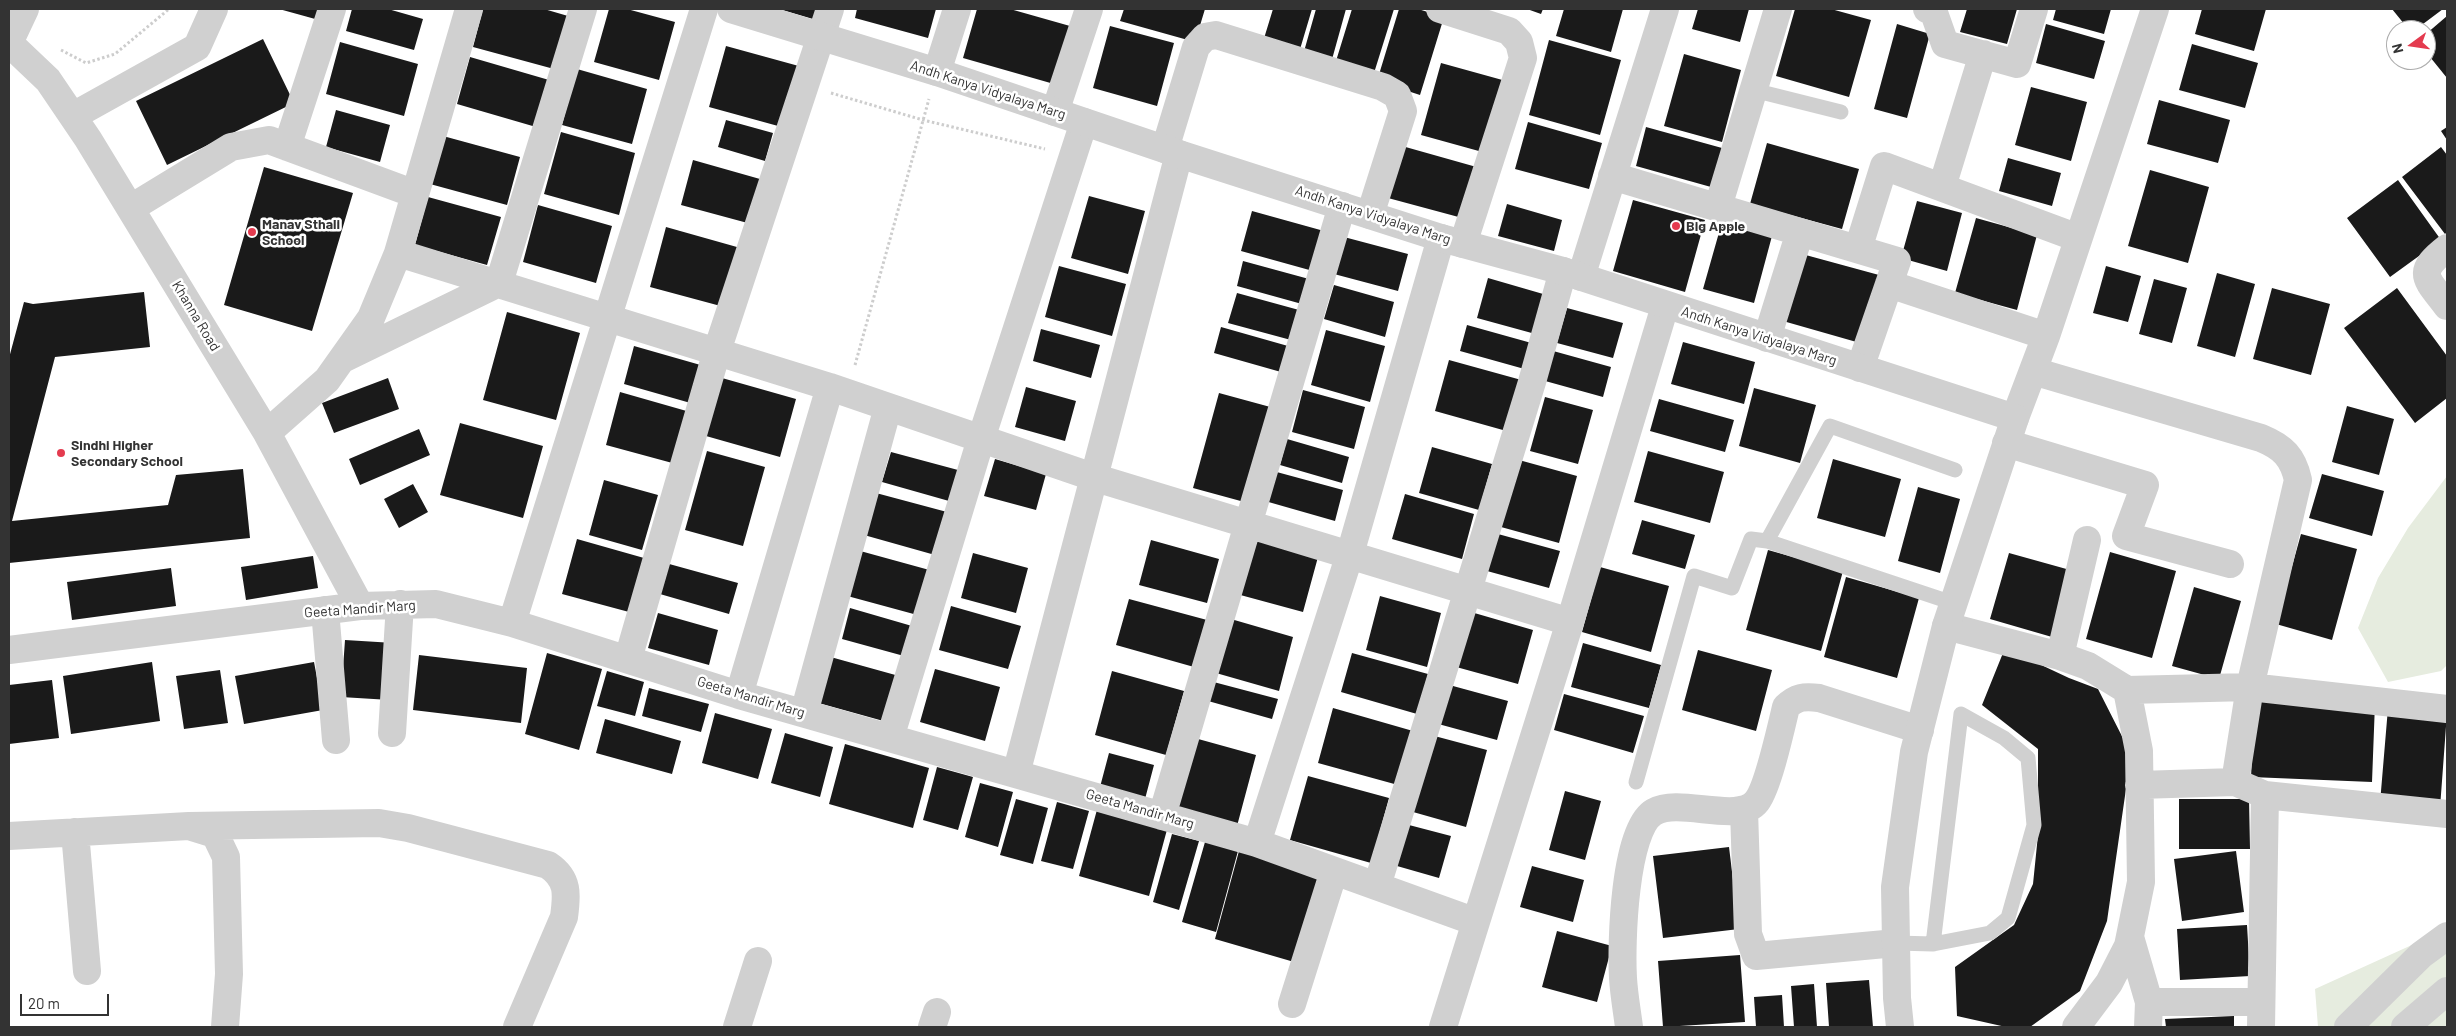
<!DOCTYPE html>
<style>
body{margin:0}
#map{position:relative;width:2456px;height:1036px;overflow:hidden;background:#fff;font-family:Barlow,sans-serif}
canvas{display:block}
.frame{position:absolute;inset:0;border:10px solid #333;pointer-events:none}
.north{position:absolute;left:2386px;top:20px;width:50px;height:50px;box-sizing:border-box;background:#fff;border:1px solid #adadad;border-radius:50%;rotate:256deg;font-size:14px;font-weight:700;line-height:20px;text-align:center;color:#333}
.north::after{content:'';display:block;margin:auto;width:18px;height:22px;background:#e43b4f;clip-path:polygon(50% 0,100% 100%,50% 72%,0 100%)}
.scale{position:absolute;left:20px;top:994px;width:89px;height:22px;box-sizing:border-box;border:2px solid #333;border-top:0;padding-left:6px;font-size:15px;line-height:18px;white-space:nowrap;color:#333;-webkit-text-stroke:4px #fff;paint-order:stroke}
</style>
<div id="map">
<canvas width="2456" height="1036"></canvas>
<div class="frame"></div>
<div class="north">N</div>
<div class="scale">20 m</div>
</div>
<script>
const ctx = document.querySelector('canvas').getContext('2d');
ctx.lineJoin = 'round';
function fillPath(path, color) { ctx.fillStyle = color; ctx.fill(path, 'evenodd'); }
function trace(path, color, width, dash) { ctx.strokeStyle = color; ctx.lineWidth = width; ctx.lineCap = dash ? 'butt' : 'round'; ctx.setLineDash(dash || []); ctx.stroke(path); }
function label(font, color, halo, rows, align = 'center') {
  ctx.font = font + ' Barlow,sans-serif'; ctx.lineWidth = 5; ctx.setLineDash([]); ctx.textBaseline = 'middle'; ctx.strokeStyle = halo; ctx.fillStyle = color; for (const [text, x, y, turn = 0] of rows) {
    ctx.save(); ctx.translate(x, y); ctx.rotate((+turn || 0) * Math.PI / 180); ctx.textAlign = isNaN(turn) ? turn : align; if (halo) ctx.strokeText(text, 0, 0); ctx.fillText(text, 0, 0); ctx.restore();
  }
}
fillPath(new Path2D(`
 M2447 476V665L2441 671 2388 682 2358 628 2378 578 2408 528Z
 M2447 929V1027H2318L2315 989Z`), '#e6ecdf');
fillPath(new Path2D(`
 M279 9H330L326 22Z
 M352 9H388L423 19 414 50 346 31Z
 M483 9H544L568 16 554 69 473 47Z
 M609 9H627L675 22 659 80 594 62Z
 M779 9H816L813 19Z
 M857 9H936L928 38 855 18Z
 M977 9H1010L1070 26 1054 84 963 58Z
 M1124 9H1205L1195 42 1120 21Z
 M1273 9H1312L1298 56 1262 45Z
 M1316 9H1346L1331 63 1303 55Z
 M1352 9H1394L1374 73 1336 61Z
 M1399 9H1418L1444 17 1420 95 1377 81Z
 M1527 9H1543L1541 14Z
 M1564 9H1623L1611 52 1556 36Z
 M1698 9H1749L1740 42 1692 29Z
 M1795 9H1831L1871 20 1849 97 1776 76Z
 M1967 9H2017L2007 44 1960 32Z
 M2056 9H2111L2104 34 2053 20Z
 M2202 9H2266L2254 51 2195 34Z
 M2392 9H2443L2415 30H2409Z
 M2447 16V78L2426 52V34Z
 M1897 24 1930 34 1907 118 1874 109Z
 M2046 24 2105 41 2094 79 2036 63Z
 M1110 26 1174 43 1157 106 1093 88Z
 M263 39 294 103 167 165 136 101Z
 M1549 40 1621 60 1600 135 1529 115Z
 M340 42 418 64 404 116 326 94Z
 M2192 44 2258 63 2245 108 2179 90Z
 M726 46 806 68 789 129 709 107Z
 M1684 54 1741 70 1722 142 1664 126Z
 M470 57 549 80 536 127 457 104Z
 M1441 63 1506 81 1486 153 1421 135Z
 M577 69 647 89 632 144 562 125Z
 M2031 87 2087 102 2071 161 2015 145Z
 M2159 100 2230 120 2218 163 2147 144Z
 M336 110 390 125 380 162 326 147Z
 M726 120 773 133 765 161 718 147Z
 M1528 122 1602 143 1589 189 1515 169Z
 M1646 127 1722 148 1711 187 1636 166Z
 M2447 127V140L2441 131Z
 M561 132 635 153 619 215 544 194Z
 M443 136 520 157 507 205 430 184Z
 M1767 143 1859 169 1842 229 1750 204Z
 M1402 146 1480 168 1466 219 1388 198Z
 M2441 147 2447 155V232L2445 234 2402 177Z
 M2008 158 2061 173 2052 206 1999 191Z
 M693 160 767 181 755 225 681 205Z
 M264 167 353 193 312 331 224 305Z
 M2150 170 2209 187 2188 263 2128 246Z
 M2398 180 2441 240 2390 277 2347 218Z
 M1089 196 1145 211 1128 274 1071 258Z
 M428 197 501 217 487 265 415 245Z
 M1633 200 1705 220 1685 292 1613 271Z
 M1917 201 1962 213 1947 271 1901 258Z
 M1507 204 1562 220 1554 251 1498 236Z
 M538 205 612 226 596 283 523 262Z
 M1252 211 1324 231 1313 271 1241 251Z
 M1976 218 2037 235 2017 310 1955 293Z
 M1722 222 1772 236 1754 303 1703 289Z
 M666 227 744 249 728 308 650 287Z
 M1344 237 1408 254 1398 291 1334 274Z
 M1802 254 1879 275 1860 343 1783 321Z
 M1243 261 1309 279 1302 304 1237 286Z
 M1059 266 1126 284 1112 336 1045 317Z
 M2106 266 2141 276 2128 322 2093 313Z
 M2217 273 2255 284 2235 357 2197 346Z
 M1488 278 1550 296 1539 335 1477 318Z
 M2154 279 2187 288 2172 343 2139 334Z
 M1334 285 1394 302 1385 337 1324 319Z
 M2272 288 2330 304 2311 375 2253 359Z
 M2397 288 2447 356V398L2415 423 2344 328Z
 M144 292 150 347 55 357 12 521 168 505 176 475 243 469 250 538 9 563V358L24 302 33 304Z
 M1237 293 1299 310 1291 340 1228 323Z
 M1567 308 1623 323 1613 358 1557 343Z
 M507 312 580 333 556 420 483 400Z
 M1467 325 1535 344 1528 370 1460 351Z
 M1221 327 1295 348 1288 374 1214 353Z
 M1041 329 1100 345 1091 378 1033 361Z
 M1326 330 1385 346 1370 402 1311 385Z
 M1683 342 1755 362 1744 404 1671 384Z
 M634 346 704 366 694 404 624 384Z
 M1546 349 1611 367 1603 397 1538 379Z
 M1449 360 1525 381 1510 432 1435 411Z
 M388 378 399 409 334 433 322 403Z
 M722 378 796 399 780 457 706 436Z
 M1026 387 1076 401 1065 441 1015 427Z
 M1754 388 1816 405 1800 463 1739 446Z
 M1303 390 1365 407 1354 449 1292 432Z
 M620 392 690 412 676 464 606 445Z
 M1219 393 1274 408 1248 503 1193 488Z
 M1545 397 1593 410 1578 464 1530 451Z
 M1659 399 1734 420 1725 452 1650 431Z
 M2347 406 2394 419 2379 475 2332 462Z
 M460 423 543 446 523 518 440 495Z
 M419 429 430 455 360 485 349 459Z
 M1287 439 1349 457 1342 483 1280 465Z
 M1432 447 1492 464 1479 510 1419 493Z
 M707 451 765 467 743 546 685 530Z
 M1648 451 1724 472 1710 523 1634 502Z
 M891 452 958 470 949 501 882 482Z
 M995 459 1046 474 1036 510 984 496Z
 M1833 459 1901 479 1885 537 1817 518Z
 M1519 460 1577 476 1559 543 1501 527Z
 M1273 471 1343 490 1335 521 1265 501Z
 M2322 474 2384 491 2372 536 2309 518Z
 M604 480 658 495 642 550 589 535Z
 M413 484 428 512 399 528 384 499Z
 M1918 487 1960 499 1940 573 1898 561Z
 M876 493 947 512 935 555 864 535Z
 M1405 494 1474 514 1462 559 1392 539Z
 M1642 520 1695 535 1685 569 1632 554Z
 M1498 534 1560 551 1549 588 1487 571Z
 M2301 534 2357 549 2332 640 2276 624Z
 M1249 537 1318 557 1303 612 1233 593Z
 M577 539 644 558 629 612 562 594Z
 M1151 540 1219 559 1207 603 1139 585Z
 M853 549 933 571 921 616 840 594Z
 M1768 550 1843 571 1821 651 1746 630Z
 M2110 552 2176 571 2152 658 2086 639Z
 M973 553 1028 568 1016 613 961 598Z
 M2009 553 2070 570 2052 637 1990 619Z
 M313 556 318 588 246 600 241 567Z
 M662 562 738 583 729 614 653 592Z
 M1600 567 1669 586 1651 652 1582 632Z
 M171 568 176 606 72 620 67 582Z
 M1846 577 1919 598 1897 678 1824 657Z
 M2194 587 2241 601 2219 679 2172 666Z
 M1380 596 1441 613 1427 667 1366 650Z
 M1129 599 1207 620 1194 667 1116 645Z
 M951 606 1021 626 1008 669 939 650Z
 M850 608 912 626 904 656 842 639Z
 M1464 610 1533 630 1518 684 1449 665Z
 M658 613 718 630 709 665 648 648Z
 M1224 617 1293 637 1279 691 1209 671Z
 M345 640 394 643 390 700 341 697Z
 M1583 643 1661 665 1649 708 1571 687Z
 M2005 648 2069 678 2098 689 2131 754 2107 921 2080 991 2030 1027H2006L1957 1016 1955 967 2014 925 2033 884 2038 835V749L1982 705Z
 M1698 650 1772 670 1756 731 1682 710Z
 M547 653 602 669 579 750 525 734Z
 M1352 653 1428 674 1417 714 1341 692Z
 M419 655 527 668 521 723 413 710Z
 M827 656 899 676 887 722 815 702Z
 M152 662 160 721 71 734 63 676Z
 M314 662 323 710 244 724 235 676Z
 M935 669 1000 687 985 741 920 722Z
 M220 670 228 723 184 729 176 676Z
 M607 671 644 682 635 716 597 706Z
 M1112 671 1184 691 1166 755 1095 735Z
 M52 680 59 738 9 744V685Z
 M1206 680 1278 699 1272 719 1201 699Z
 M1442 683 1508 701 1497 740 1431 722Z
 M649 688 709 704 701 732 642 716Z
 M1564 694 1644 716 1633 753 1554 730Z
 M2255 698 2375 703 2372 782 2251 777Z
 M1333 708 1413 731 1398 785 1318 763Z
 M2388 708 2447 713 2440 808 2380 803Z
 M715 713 772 729 758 779 702 763Z
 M605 719 681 741 672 774 596 753Z
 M785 733 833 747 820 797 771 783Z
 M1427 734 1487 750 1466 827 1406 810Z
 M1191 737 1256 755 1237 826 1171 808Z
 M845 744 929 768 913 828 829 804Z
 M1109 753 1154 765 1145 799 1100 787Z
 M937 767 973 777 958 830 923 820Z
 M1308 776 1389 798 1371 863 1290 840Z
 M980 783 1013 792 998 847 965 837Z
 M1565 791 1601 801 1585 860 1549 850Z
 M1016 799 1048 808 1033 864 1000 855Z
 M2179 799H2249L2250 849H2179Z
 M1057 802 1089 811 1073 869 1041 861Z
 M1098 806 1168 826 1149 896 1079 876Z
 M1409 825 1451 836 1439 878 1397 866Z
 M1172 834 1199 841 1179 910 1153 902Z
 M1205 842 1238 851 1216 932 1182 922Z
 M1729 847 1739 929 1663 938 1653 856Z
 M1239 851 1326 875 1301 964 1215 939Z
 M2236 851 2244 912 2182 921 2174 859Z
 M1532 866 1584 880 1573 922 1520 907Z
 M2247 925 2250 976 2180 980 2177 929Z
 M1557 931 1612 946 1597 1002 1542 987Z
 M1740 955 1745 1022 1663 1027 1658 961Z
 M1869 980 1873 1027H1829L1826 983Z
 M1814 984 1817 1027H1794L1791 986Z
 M1782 995 1784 1027H1756L1754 997Z
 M2234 1016V1027H2166L2165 1019Z`), '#1a1a1a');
trace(new Path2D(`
 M61 50 86 63 115 54 169 9
 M831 93 923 120 1045 149
 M855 365 929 99`), '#cdcdcd', 3, [2.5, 2.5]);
trace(new Path2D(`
 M1753 90 1841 112
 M1767 541 1953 603
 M1636 782 1694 576 1732 588 1751 539 1767 541 1830 426 1955 470
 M1896 943 1933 944 1990 933 2008 918 2034 825 2028 758 2004 738 1961 714 1933 944`), '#d0d0d0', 15);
trace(new Path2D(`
 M1440 9 1509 31 1519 42 1523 58 1463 244
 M1927 9 1933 10 1945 44 2017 64 2034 9
 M9 43 48 80 88 139 267 433 360 606
 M9 43 25 9
 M937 72 957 9
 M1055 112 1089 9
 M73 116 197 47 214 9
 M287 147 332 9
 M1165 149 1196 47 1205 37 1216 35 1383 87 1397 95 1403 111 1370 215
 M1612 176 1897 261 1860 368
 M1942 187 1983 54
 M1718 207 1778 9
 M131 208 231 147 269 140 415 194
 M2447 248C2415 273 2426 278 2447 306
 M1858 249 1884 166 2078 238
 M398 253 830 387 1096 478 1570 622
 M1581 277 1665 9
 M1889 284 2046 336
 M1767 338 1800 232
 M345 358 499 283 583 9
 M2033 371 2261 438C2283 447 2293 457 2298 480L2250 687 2235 782 2265 795 2447 814
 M2015 418 2046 336 2155 9
 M267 433 327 380 371 318 398 253 469 9
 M2006 443 2145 485 2126 536 2230 564
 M325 610 336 740
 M512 623 704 9
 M1946 626 2060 656 2088 666 2127 690 2139 751 2141 882 2128 946 2109 983 2076 1027
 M9 650 360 606 436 604 512 623 739 695 1257 843 1476 922
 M2060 656 2087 540
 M628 659 717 351 830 9
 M2127 690 2250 687 2447 709
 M739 695 830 387
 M804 713 888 407
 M392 733 400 604
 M890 738 981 439 1084 122
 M1016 774 1179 154
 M2139 785 2235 782
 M1744 810 1748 934 1756 956 1896 943
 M1162 816 1342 206
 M189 826 379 823 408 828 548 865C569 879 567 895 564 917L517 1027
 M75 832 87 971
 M9 836 189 826 215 834 226 857 229 974 225 1027
 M1257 843 1350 554 1441 238
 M1377 886 1532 382 1563 271
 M2130 937 2149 1002 2148 1027
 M2149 1002H2261
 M1292 1004 1334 871
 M737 1027 758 961
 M932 1027 937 1012
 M1443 1027 1570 622 1665 306
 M1629 1027C1627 1011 1624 995 1623 978 1621 945 1624 829 1654 812 1680 797 1739 825 1757 801 1768 787 1781 728 1786 707 1796 697 1804 696 1819 698L1920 730
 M2261 1027 2265 795`), '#d0d0d0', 28);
trace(new Path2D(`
 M731 9 937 72 1179 154 1441 238 1563 271 2015 418 1946 626 1914 752 1895 887 1897 998 1900 1027
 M2348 1027 2421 955 2447 936
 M2405 1027 2447 991`), '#d0d0d0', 28);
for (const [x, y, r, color] of [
 [1676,226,5,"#e43b4f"],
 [252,232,5,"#e43b4f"],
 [61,453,5,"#e43b4f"]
]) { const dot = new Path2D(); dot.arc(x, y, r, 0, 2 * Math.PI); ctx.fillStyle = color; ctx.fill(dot); trace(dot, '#fff', 2); }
label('14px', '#333', '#fff', [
 ["Andh Kanya Vidyalaya Marg",988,90,18],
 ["Andh Kanya Vidyalaya Marg",1373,215,18],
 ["Khanna Road",196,316,59],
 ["Andh Kanya Vidyalaya Marg",1759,336,18],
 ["Geeta Mandir Marg",360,609,-4],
 ["Geeta Mandir Marg",751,697,17],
 ["Geeta Mandir Marg",1140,809,16]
]);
label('bold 14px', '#333', '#fff', [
 ["Manav Sthali",262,224],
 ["School",262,240],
 ["Big Apple",1686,226],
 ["Sindhi Higher",71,445],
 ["Secondary School",71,461]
], 'left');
</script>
